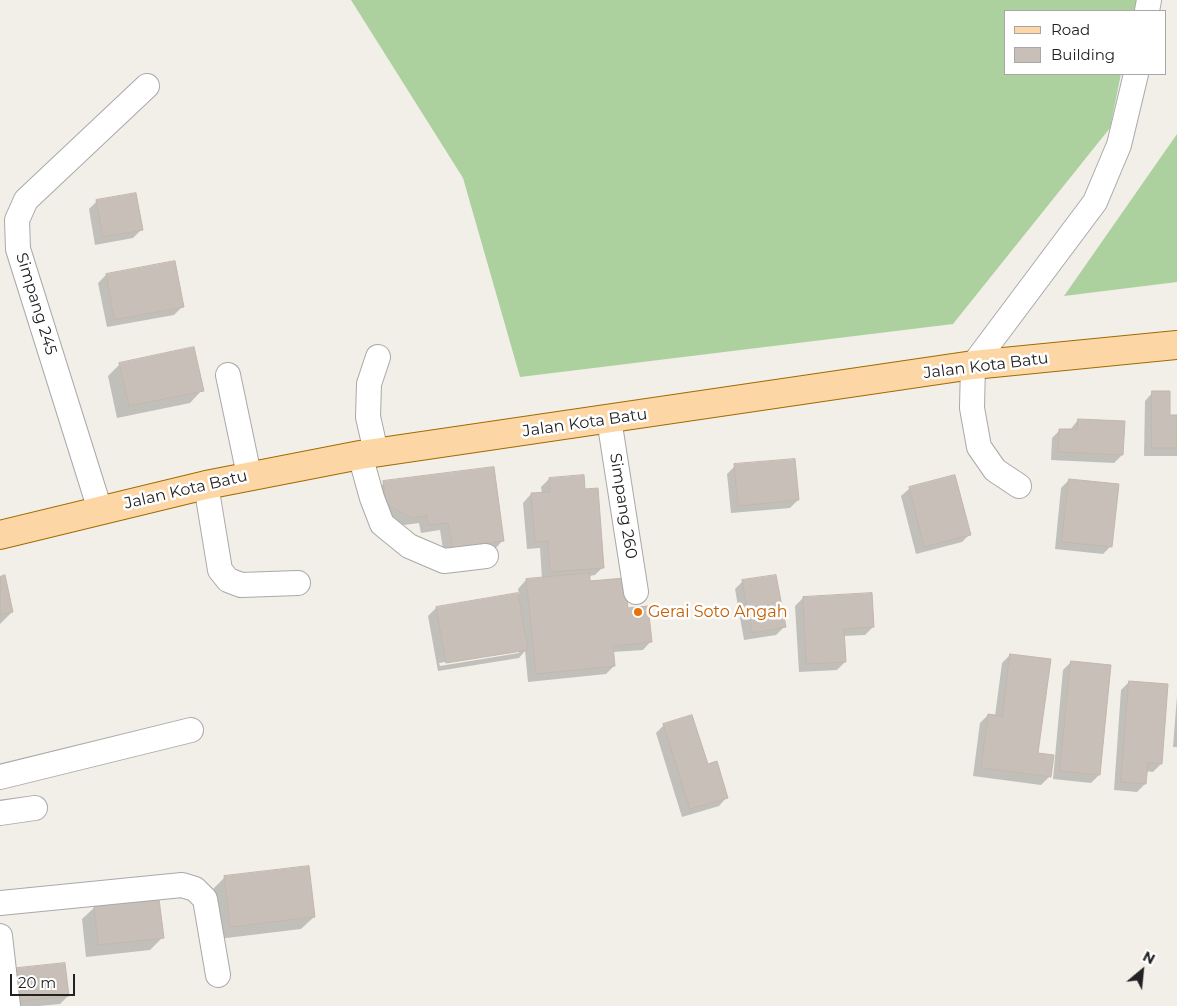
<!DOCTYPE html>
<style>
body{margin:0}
#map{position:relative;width:1177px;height:1006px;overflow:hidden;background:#f2efe9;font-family:Montserrat,sans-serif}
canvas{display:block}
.legend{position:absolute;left:1004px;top:10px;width:162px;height:65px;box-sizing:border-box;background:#fff;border:1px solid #a7a7a7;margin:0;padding:6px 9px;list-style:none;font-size:15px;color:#222}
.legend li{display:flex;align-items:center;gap:10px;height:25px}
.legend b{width:25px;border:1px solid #a7a7a7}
.north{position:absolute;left:1117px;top:946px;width:50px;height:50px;-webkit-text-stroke:4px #fff;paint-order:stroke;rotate:28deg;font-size:14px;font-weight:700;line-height:20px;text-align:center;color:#222}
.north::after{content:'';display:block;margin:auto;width:18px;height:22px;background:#222;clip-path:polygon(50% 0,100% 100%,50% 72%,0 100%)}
.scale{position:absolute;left:10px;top:974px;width:65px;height:22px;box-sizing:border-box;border:2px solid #222;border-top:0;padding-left:6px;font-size:15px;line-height:18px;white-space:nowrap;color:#222;-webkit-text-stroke:4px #fff;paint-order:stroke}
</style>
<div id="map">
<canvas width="1177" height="1006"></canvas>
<ul class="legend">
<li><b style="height:6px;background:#fcd6a4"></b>Road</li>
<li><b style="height:14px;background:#c7bfb8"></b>Building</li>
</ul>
<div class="north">N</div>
<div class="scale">20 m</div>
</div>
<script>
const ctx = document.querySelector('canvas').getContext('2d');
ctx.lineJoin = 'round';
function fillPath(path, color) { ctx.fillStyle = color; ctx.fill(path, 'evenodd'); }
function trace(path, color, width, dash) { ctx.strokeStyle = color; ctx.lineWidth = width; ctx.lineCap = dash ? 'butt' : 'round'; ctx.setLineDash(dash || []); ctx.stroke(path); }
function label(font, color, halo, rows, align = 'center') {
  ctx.font = font + ' Montserrat,sans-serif'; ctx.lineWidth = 5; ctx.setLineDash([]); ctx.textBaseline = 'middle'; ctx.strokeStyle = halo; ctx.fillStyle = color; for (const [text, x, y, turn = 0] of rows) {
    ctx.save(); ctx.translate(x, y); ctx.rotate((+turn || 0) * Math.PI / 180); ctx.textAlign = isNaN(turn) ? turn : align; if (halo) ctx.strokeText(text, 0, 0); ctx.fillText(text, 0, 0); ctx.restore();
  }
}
fillPath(new Path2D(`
 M351 0H1138L1135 11H1006V74H1121L1110 128 953 324 520 377 463 178Z
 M1177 134V282L1064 296Z`), '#add19e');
fillPath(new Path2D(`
 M97 201 141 230 133 238 95 245 89 209Z
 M106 275 182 307 174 315 107 327 98 283Z
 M120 364 202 390 190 403 117 418 108 376Z
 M1153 392 1169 416H1177V456H1144L1145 401Z
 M1078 420 1122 455 1114 463 1051 460 1052 438 1060 430H1070Z
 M735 466 798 500 790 508 731 513 727 474Z
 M549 479 584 491 603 567 595 575 589 576V582L627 609 651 641 643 650 613 652 614 666 606 674 528 682 525 651 519 658 438 671 428 616 436 608 519 594 518 589 526 580 542 579 540 548 527 549 523 503 531 494H542L541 487ZM519 650V653L440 666 439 663Z
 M1069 480 1111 546 1103 554 1055 549 1061 488Z
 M384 483 503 540 495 549 444 555 440 530 421 533 419 523 404 525 379 512 376 491Z
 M910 488 970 534 962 542 916 554 901 496Z
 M0 578 12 612 0 624Z
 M743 581 785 626 776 635 744 640 735 589Z
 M803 598 873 627 865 635 843 636 845 662 837 670 799 672 795 606Z
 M1010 655 1037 754 1049 777 1041 785 973 776 980 723 988 715 995 716 1002 663Z
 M1071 662 1099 775 1091 783 1053 779 1063 670Z
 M1129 682 1161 764 1153 772 1146 771 1145 784 1137 792 1114 790 1121 690Z
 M1177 696V747H1173Z
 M664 725 727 797 719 806 682 817 656 733Z
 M225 877 314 917 301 929 218 939 212 890Z
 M95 907 162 938 150 950 86 957 82 919Z
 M0 979 68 996 60 1004 39 1006H4Z`), '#0003');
const building = new Path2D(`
 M136 193 143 230 103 237 96 200Z
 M175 261 184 307 114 320 106 274Z
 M194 347 204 391 129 406 119 363Z
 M1152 391H1170V415H1177V448H1152Z
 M1078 419 1125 421 1123 455 1058 452 1059 429H1077Z
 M795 459 799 500 738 506 734 464Z
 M494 467 504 541 452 548 448 523 428 525 427 516 412 518 386 504 383 481Z
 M584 475 585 489 598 488 604 568 550 572 548 541 535 542 531 493 550 492 549 478Z
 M955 475 971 535 924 547 909 487Z
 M1069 479 1119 484 1112 547 1062 542Z
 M590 573V581L625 578 628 608 648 606 652 642 613 646 615 666 536 674 526 579Z
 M5 575 13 612 0 615V577Z
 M776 575 786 627 752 633 742 580Z
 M518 593 528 650 446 663 436 607Z
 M872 593 874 627 844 629 846 662 806 664 803 597Z
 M1010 654 1051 659 1038 753 1054 755 1051 777 981 768 988 714 1002 716Z
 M1071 661 1111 665 1100 775 1060 771Z
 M1129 681 1168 684 1162 764 1148 763 1146 784 1121 782Z
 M692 715 708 764 717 761 728 798 690 809 663 724Z
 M309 866 315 917 230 927 224 876Z
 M159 899 164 938 98 945 94 906Z
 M65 963 69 996 12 1002 8 969Z`);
fillPath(building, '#c7bfb8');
trace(building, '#c4b6ab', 1);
const minor = new Path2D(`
 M1147 11 1149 0
 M228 375 249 475
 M609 419 636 592
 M376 452 368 417 369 384 378 357
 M360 455 372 498 382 524 409 546 444 561 486 556
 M206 485 220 570 228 580 241 585 298 583
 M1019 486 995 470 979 447 972 408 973 365 1095 202 1119 145 1136 74
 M100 510 18 249 17 220 26 200 147 86
 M0 777 191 730
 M0 813 35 808
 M0 903 182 885 195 889 205 899 218 975
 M0 936 8 1006`);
const major = new Path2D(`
 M0 535 206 485 360 455 973 365 1177 345`);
trace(minor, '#a9a9a9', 26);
trace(major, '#a06b00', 30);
trace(minor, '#fff', 24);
trace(major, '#fcd6a4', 28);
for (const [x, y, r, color] of [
 [638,612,5,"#e8710a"]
]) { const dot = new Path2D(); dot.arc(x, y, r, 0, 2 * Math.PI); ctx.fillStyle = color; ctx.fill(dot); trace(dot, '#fff', 2); }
label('16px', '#222', '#fff', [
 ["Simpang 245",36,304,73],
 ["Jalan Kota Batu",986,366,-7],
 ["Jalan Kota Batu",585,423,-8],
 ["Jalan Kota Batu",186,490,-13],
 ["Simpang 260",623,506,81]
]);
label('16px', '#c56008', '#fff', [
 ["Gerai Soto Angah",648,612]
], 'left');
</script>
